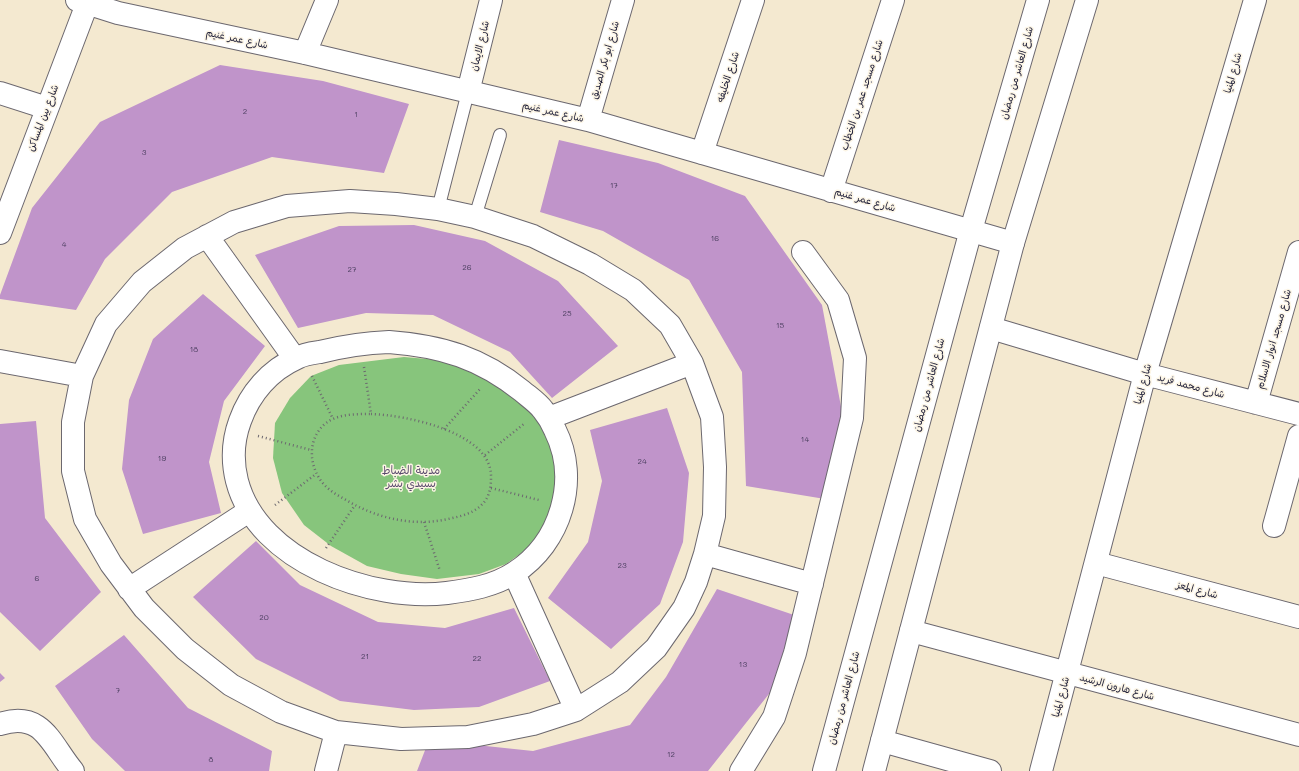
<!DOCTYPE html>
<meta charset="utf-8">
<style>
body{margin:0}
canvas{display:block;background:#f4e9d0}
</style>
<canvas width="1299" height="771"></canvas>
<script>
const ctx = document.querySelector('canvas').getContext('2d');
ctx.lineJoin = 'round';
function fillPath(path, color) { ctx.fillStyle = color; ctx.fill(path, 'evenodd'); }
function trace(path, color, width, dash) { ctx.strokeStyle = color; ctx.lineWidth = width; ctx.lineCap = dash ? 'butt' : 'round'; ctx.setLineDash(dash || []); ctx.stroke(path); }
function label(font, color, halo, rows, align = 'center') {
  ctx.font = font + ' Mali,"Playpen Sans Arabic",sans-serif'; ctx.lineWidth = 3; ctx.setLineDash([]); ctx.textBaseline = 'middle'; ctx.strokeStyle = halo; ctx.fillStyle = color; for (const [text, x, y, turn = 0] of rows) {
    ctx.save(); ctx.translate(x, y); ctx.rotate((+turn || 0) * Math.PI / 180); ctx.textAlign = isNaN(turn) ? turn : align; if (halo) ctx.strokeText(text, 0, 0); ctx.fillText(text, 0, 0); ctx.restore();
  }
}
fillPath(new Path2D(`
 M404 357 439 360 470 370 502 385 553 427 565 493 531 546 506 564 479 574 437 579 401 574 367 566 331 546 304 525 282 493 273 458 275 423 290 398 311 376 339 365Z`), '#87c57c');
fillPath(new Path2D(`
 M220 65 323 81 409 104 384 173 272 157 172 192 105 259 76 310 0 299V295L32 208 100 122Z
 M559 140 658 163 745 196 822 305 842 412 825 499 746 486 742 372 689 280 603 231 540 212Z
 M414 225 485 241 558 281 618 346 552 398 510 352 433 315 366 313 298 328 255 255 339 226Z
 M203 294 265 346 224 401 209 462 221 513 143 534 122 469 129 400 153 339Z
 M667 408 689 473 683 542 660 604 611 649 548 598 588 542 602 481 590 430Z
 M36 421 45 518 101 592 40 651 0 612V424Z
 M256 541 300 585 378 622 445 628 514 608 550 681 479 707 414 710 340 701 256 659 193 597Z
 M717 589 797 616 776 685 708 771H417L429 740 533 751 630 725 666 677Z
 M124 635 188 708 272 751 269 771H125L92 739 55 686Z
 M0 673 5 678 0 682Z`), '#c094ca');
const lane = new Path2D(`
 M438 209 468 92
 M475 217 500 135`);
const street = new Path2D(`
 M77 0 118 13 305 53 588 120 1013 243
 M305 53 327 0
 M468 92 491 0
 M0 93 47 108
 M588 120 623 0
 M702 153 753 0
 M831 191 893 0
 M350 201 396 204 438 209 475 217 533 236 590 264 633 290 670 325 692 363 712 417 715 467 714 516 705 554 696 582 684 608 656 648 620 682 576 710 533 724 468 737 401 739 336 732 281 712 231 685 185 649 144 608 111 564 85 519 73 471V422L82 376 106 324 142 282 185 248 234 222 287 206Z
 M0 233 87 4
 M207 236 295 359
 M991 328 1145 374 1299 414
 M389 342C442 346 481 358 522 391 529 397 538 403 543 410 548 416 552 423 555 430 580 480 561 543 514 573 494 586 470 590 447 593 372 602 258 562 237 481 232 461 233 440 240 421 250 393 270 370 297 358 304 354 313 353 320 352 344 346 364 343 389 342Z
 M0 361 82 376
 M1256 403 1299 252
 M549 418 692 363
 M1274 526 1299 436
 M705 554 812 584
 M1096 563 1299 617
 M514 573 576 710
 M129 589 249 511
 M911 631 1299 735
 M0 724C43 710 51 745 73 771
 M882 741 990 771
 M326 771 336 732
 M741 771 774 717 795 653 852 418 855 358 838 300 803 252
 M1041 771 1145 374 1255 0`);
const secondary = new Path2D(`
 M824 771 971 230 1038 0
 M874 771 1013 243 1087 0`);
trace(lane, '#6c686f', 14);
trace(street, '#6c686f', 24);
trace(secondary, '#6c686f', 24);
trace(new Path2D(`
 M364 367 371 414
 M312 376 333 419
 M371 414C405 415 493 432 491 478 491 486 490 494 485 501 476 513 462 516 448 519 413 527 376 518 346 500 337 495 328 490 322 482 306 462 308 429 335 418 346 414 359 414 371 414Z
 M444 429 480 389
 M258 436 311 450
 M485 455 525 423
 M491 488 539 500
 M275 505 316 474
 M424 522 440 571
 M326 548 355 505`), '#6c686f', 2.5, [1, 3]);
trace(lane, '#fff', 12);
trace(street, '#fff', 22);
trace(secondary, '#fff', 22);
label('8px', '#4a3e5f', null, [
 ["2",245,112],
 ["1",356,115],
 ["3",144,153],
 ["17",614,186],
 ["16",715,239],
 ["4",64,245],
 ["26",467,268],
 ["27",352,270],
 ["25",567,314],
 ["15",780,326],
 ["18",194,350],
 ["14",805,440],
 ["19",162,459],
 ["24",642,462],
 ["23",622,566],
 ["6",37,579],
 ["20",264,618],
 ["21",365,657],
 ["22",477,659],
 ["13",743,665],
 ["7",118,691],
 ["12",671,755],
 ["8",211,760]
]);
label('10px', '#22223b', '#fcf5e5', [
 ["شارع عمر غنيم",237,39,12],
 ["شارع الايمان",480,46,-76],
 ["شارع ابو بكر الصديق",605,60,-74],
 ["شارع العاشر من رمضان",1017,73,-74],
 ["شارع المنيا",1233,73,-74],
 ["شارع الخليفه",728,77,-72],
 ["شارع مسجد عمر بن الخطاب",862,95,-72],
 ["شارع عمر غنيم",553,112,13],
 ["شارع بين المساكن",43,118,-69],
 ["شارع عمر غنيم",865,200,16],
 ["شارع مسجد انوار الاسلام",1274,339,-74],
 ["شارع المنيا",1143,384,-75],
 ["شارع العاشر من رمضان",929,385,-75],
 ["شارع محمد فريد",1191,386,15],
 ["شارع المعز",1197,590,15],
 ["شارع هارون الرشيد",1117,687,15],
 ["شارع المنيا",1061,697,-75],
 ["شارع العاشر من رمضان",844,698,-75]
]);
label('11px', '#594a6d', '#fcf5e5', [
 ["مدينة الضباط",411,471],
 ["بسيدي بشر",411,484]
]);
</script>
